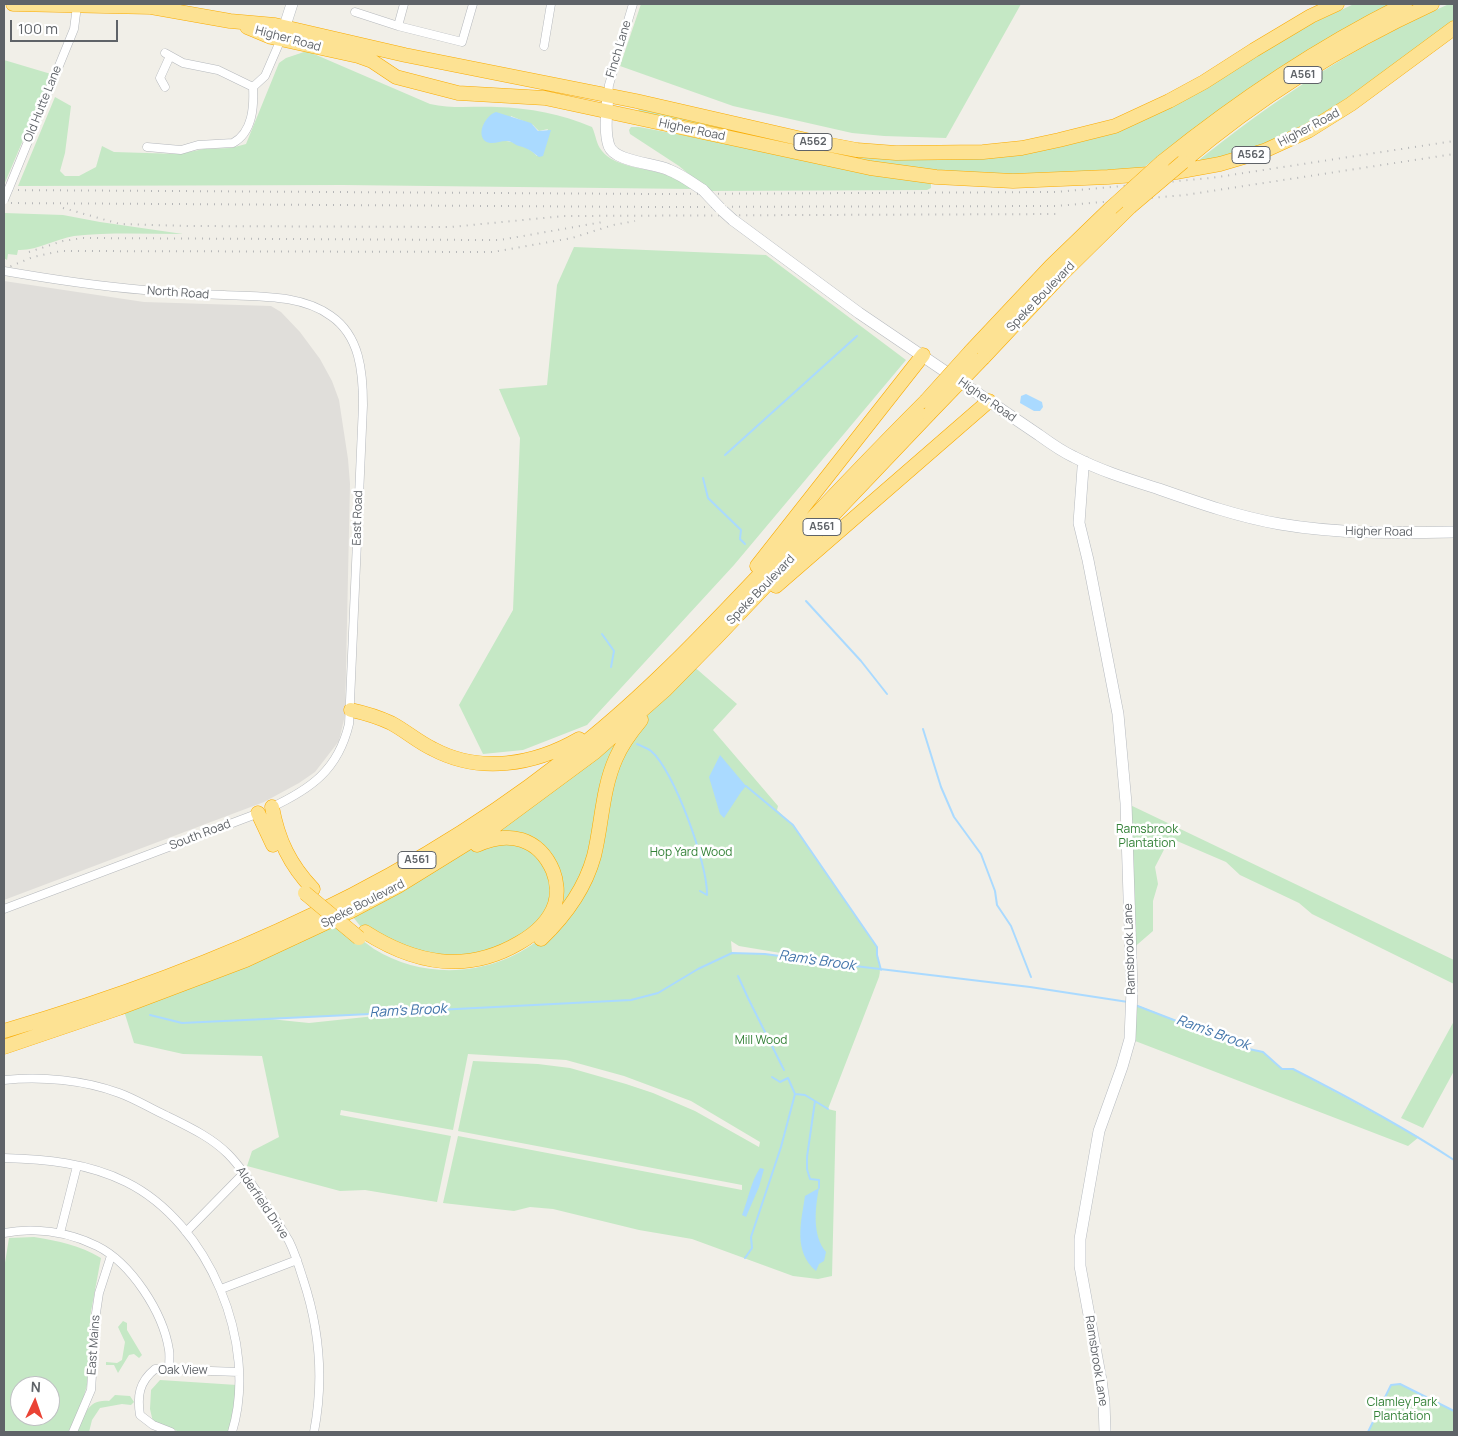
<!DOCTYPE html>
<style>
body{margin:0}
#map{position:relative;width:1458px;height:1436px;overflow:hidden;background:#f1efe8;font-family:Manrope,sans-serif}
canvas{display:block}
.frame{position:absolute;inset:0;border:5px solid #5f6368;pointer-events:none}
.north{position:absolute;left:10px;top:1376px;width:50px;height:50px;box-sizing:border-box;background:#fff;border:1px solid #bfc1c3;border-radius:50%;rotate:3deg;font-size:14px;font-weight:700;line-height:20px;text-align:center;color:#5f6368}
.north::after{content:'';display:block;margin:auto;width:18px;height:22px;background:#ea4335;clip-path:polygon(50% 0,100% 100%,50% 72%,0 100%)}
.scale{position:absolute;left:10px;top:20px;width:108px;height:22px;box-sizing:border-box;border:2px solid #5f6368;border-top:0;padding-left:6px;font-size:15px;line-height:18px;white-space:nowrap;color:#5f6368;-webkit-text-stroke:4px #fff;paint-order:stroke}
</style>
<div id="map">
<canvas width="1458" height="1436"></canvas>
<div class="frame"></div>
<div class="north">N</div>
<div class="scale">100 m</div>
</div>
<script>
const ctx = document.querySelector('canvas').getContext('2d');
ctx.lineJoin = 'round';
function fillPath(path, color) { ctx.fillStyle = color; ctx.fill(path, 'evenodd'); }
function trace(path, color, width, dash) { ctx.strokeStyle = color; ctx.lineWidth = width; ctx.lineCap = dash ? 'butt' : 'round'; ctx.setLineDash(dash || []); ctx.stroke(path); }
function label(font, color, halo, rows, align = 'center') {
  ctx.font = font + ' Manrope,sans-serif'; ctx.lineWidth = 5; ctx.setLineDash([]); ctx.textBaseline = 'middle'; ctx.strokeStyle = halo; ctx.fillStyle = color; for (const [text, x, y, turn = 0] of rows) {
    ctx.save(); ctx.translate(x, y); ctx.rotate((+turn || 0) * Math.PI / 180); ctx.textAlign = isNaN(turn) ? turn : align; if (halo) ctx.strokeText(text, 0, 0); ctx.fillText(text, 0, 0); ctx.restore();
  }
}
fillPath(new Path2D(`
 M4 281 144 302 271 306 281 312 300 332 320 359 332 381 339 400 348 459 350 484 345 715 339 741 315 772 299 783 264 802 4 900Z`), '#e0deda');
fillPath(new Path2D(`
 M641 4H1021L946 138 884 136 852 133 733 106 620 66Z
 M1354 4H1394L1196 127 1143 168 1021 175 899 168 638 114 639 106 902 158 936 159H971L1129 126 1156 114 1187 98 1300 29Z
 M1449 4H1454V21L1316 120 1263 145 1231 156 1194 164C1272 101 1357 44 1449 4Z
 M307 51 430 104C452 109 474 106 497 107 529 108 562 114 592 127 596 135 596 144 602 151 614 167 647 168 666 175 676 178 685 184 693 189L343 185 18 186 55 97 71 106 65 153 60 171 65 176H79L96 167 102 146 114 152 179 154 204 149 231 148 246 144 279 63 286 58ZM511 116 533 125 539 131 548 129 537 156C531 148 512 140 502 141Z
 M4 60 51 74 4 185Z
 M631 127H639L931 181V188L927 190 709 191 679 166 630 134 629 130Z
 M4 213 63 215 100 222 183 234C147 234 110 232 74 236 55 239 37 251 18 250L17 255 8 254 7 260 4 258Z
 M574 247 766 255 906 360 734 565 587 725 523 750 483 754 459 705 513 610 520 438 499 389 547 385 557 285Z
 M691 664 737 704 713 730 778 806 777 810 793 825 877 947C877 958 882 967 879 977L828 1109 836 1111 832 1276 818 1279 793 1276 692 1239 639 1230 553 1209 530 1207 514 1211 443 1203 458 1136 742 1190V1185L458 1131 473 1061 538 1064 570 1068 626 1084 653 1093 695 1111 759 1147 760 1142 691 1101 624 1076 566 1060 468 1054 453 1130 341 1110 340 1115 451 1136 437 1202 365 1190 340 1191 247 1166 252 1151 279 1137 262 1056 183 1054 134 1043 124 1011 338 921C350 930 361 940 374 949 429 983 501 975 548 932L510 948 440 962 365 932 349 912 459 850ZM731 941 739 946 864 967 765 954 732 953ZM413 1012 309 1023 270 1019H271Z
 M1126 803 1454 960V984L1312 914 1299 903 1240 875 1226 862 1170 838 1155 867 1158 884 1153 901V931L1131 950Z
 M1132 1003 1249 1049 1263 1052 1282 1069H1293L1419 1137 1408 1146 1130 1039Z
 M1454 1021V1071L1423 1128 1401 1118Z
 M34 1237C59 1241 79 1245 101 1258L90 1317V1353L87 1385 80 1410 68 1432H4V1269L9 1238ZM20 1386H50V1416H20Z
 M123 1321 127 1323V1330L142 1355 139 1358 134 1354 129 1355 118 1373 114 1365H106V1362L117 1363 122 1360 125 1342 118 1327Z
 M160 1380 237 1385 233 1419 228 1432H180L153 1422 150 1409 151 1390Z
 M1400 1384 1454 1411V1432H1368L1391 1385Z
 M115 1395 130 1396 134 1402 131 1405 122 1404 100 1408 92 1420 89 1432H77C85 1415 87 1399 109 1401Z`), '#c5e8c5');
fillPath(new Path2D(`
 M496 112 531 123 538 131 551 130 543 156 539 157C531 151 530 149 519 146 515 145 513 142 508 141 501 140 492 146 485 141 476 133 486 115 496 112Z
 M1026 394 1042 402 1043 407 1040 411H1034L1020 403 1021 396Z
 M720 755 746 786 741 792 724 818 720 814 709 777Z
 M760 1168 764 1169 759 1187 746 1217 742 1215C748 1200 751 1181 760 1168Z
 M819 1188C815 1208 812 1236 826 1252L824 1261 819 1264 816 1271C793 1251 801 1223 805 1196Z`), '#aadaff');
trace(new Path2D(`
 M725 455 857 336
 M703 478 708 498 741 530 740 539 745 544
 M806 601 861 661 887 694
 M602 634 614 651 611 667
 M923 729 941 787 954 817 981 854 995 891 997 905 1011 926 1031 977
 M637 744C641 746 647 748 651 751 674 770 708 865 707 895L700 891
 M746 786 793 825 877 947V955L881 970
 M738 976 748 998 784 1070
 M1135 1005 1249 1049 1263 1052 1282 1069H1293C1348 1097 1402 1126 1454 1160
 M150 1015 182 1023 412 1012H432L437 1010 631 1000 658 993 698 969 732 953 765 954 830 963 1030 987 1128 1002
 M795 1094 805 1095 828 1109
 M815 1101 807 1157V1169L810 1179 819 1180V1188
 M745 1258 752 1248 751 1237 781 1147 795 1094 788 1078 780 1082 772 1077
 M1368 1432 1391 1385 1400 1384 1454 1411`), '#aadaff', 2);
const street = new Path2D(`
 M355 12 398 26 462 42 473 4
 M398 26 404 4
 M544 46 551 4
 M165 53 183 63 218 70 253 87 265 76 281 39
 M165 87 160 78 170 56
 M608 95 609 85 633 4
 M147 147 181 150 198 145 233 143C253 132 254 106 253 87
 M9 188 74 29 77 6
 M4 271C50 279 97 286 144 290 170 293 197 294 224 295 258 297 301 294 331 316 360 336 363 372 363 405L349 724C338 770 311 789 270 808
 M4 909 259 813
 M4 1080C41 1076 84 1080 119 1093 136 1099 151 1109 167 1116 189 1127 211 1137 228 1154 241 1167 256 1190 266 1206 274 1217 282 1229 289 1241 295 1253 299 1266 303 1279 320 1330 324 1380 314 1432
 M4 1158C45 1159 88 1163 126 1182 209 1223 259 1344 232 1432
 M186 1232 243 1174
 M4 1233C35 1227 68 1232 97 1246 131 1263 163 1312 169 1350 170 1356 169 1363 169 1369
 M60 1233 77 1166
 M221 1289 297 1260
 M73 1432 91 1390 96 1313 99 1293 111 1256
 M171 1432 153 1425 140 1415C137 1396 139 1382 155 1369L239 1372`);
const secondary = new Path2D(`
 M282 35 292 4
 M608 95C607 111 604 131 609 146 615 162 654 163 669 170 682 175 692 183 703 190
 M733 220 859 313 1039 435C1050 443 1061 451 1074 457 1101 471 1131 480 1159 489 1199 503 1239 517 1280 524 1338 534 1396 533 1454 532
 M1085 462 1083 468 1079 523 1088 560 1118 714 1126 803 1132 990 1130 1039 1122 1067 1099 1131 1080 1239V1266L1101 1380 1104 1402 1105 1432`);
const highway = new Path2D(`
 M13 4 151 7 230 21 275 25 405 55 636 101 815 142 857 150 896 153 983 152 1022 148 1059 140 1115 126 1169 101 1204 82 1254 50 1311 16 1337 4
 M247 27 271 37 358 56 372 61 396 77 458 93 545 98 870 168 936 177 1013 181 1108 177 1176 172 1220 164 1264 151 1308 131 1351 104 1454 28
 M1162 162C1238 101 1318 47 1405 4
 M1183 162C1258 98 1343 45 1432 4
 M971 351 1051 266 1111 208
 M983 358 1060 276 1130 207
 M757 566 923 355
 M776 586 989 401
 M351 710C365 713 378 717 391 723 406 731 418 742 433 749 480 774 534 765 579 739
 M272 807C278 840 290 865 313 889
 M258 813 273 845
 M365 932C415 964 466 974 519 943 535 934 549 922 555 904 558 894 557 881 553 871 539 838 509 830 477 845
 M541 939C565 916 585 889 594 856 602 824 602 789 616 758 622 744 631 732 641 720
 M4 1031C216 969 421 880 592 737 654 686 709 628 764 570 817 513 871 456 926 401
 M4 1047 119 1008 246 960 349 912 398 886 495 826 595 752 665 690 715 639 929 414`);
trace(street, '#b5b8bc', 9);
trace(secondary, '#b6babf', 12);
trace(highway, '#f9ab00', 15);
trace(street, '#fff', 8);
trace(secondary, '#fff', 11);
trace(highway, '#fde293', 14);
trace(new Path2D(`
 M4 190 658 194 1056 192 1211 178 1454 141
 M4 203 658 207 1056 206 1185 195 1454 154
 M63 208 120 224 187 226 451 227 564 216 1060 214
 M29 252 63 241 83 238 485 240H500L603 222
 M4 269 33 257 61 251 493 252 572 238 613 225 635 221`), '#b6b7b8', 2, [1, 6]);
const streetBridge = new Path2D(`
 M4 200 9 188`);
const secondaryBridge = new Path2D(`
 M703 190 720 208
 M723 211 733 220`);
const highwayBridge = new Path2D(`
 M1130 207 1183 162
 M1111 208 1162 162
 M926 401 971 351
 M929 414 983 358
 M305 893 359 938`);
trace(streetBridge, '#b5b8bc', 9, []);
trace(secondaryBridge, '#b6babf', 12, []);
trace(highwayBridge, '#f9ab00', 15, []);
trace(streetBridge, '#fff', 8);
trace(secondaryBridge, '#fff', 11);
trace(highwayBridge, '#fde293', 14);
for (const [x, y, w] of [
 [1303,75,38],
 [813,142,38],
 [1251,155,38],
 [822,527,38],
 [417,860,38]
]) { const box = new Path2D(); box.roundRect(x - w / 2, y - 8.5, w, 17, 4); ctx.fillStyle = '#fff'; ctx.fill(box); trace(box, '#5f6368', 1); }
label('bold 11px', '#5f6368', null, [
 ["A561",1303,75],
 ["A562",813,142],
 ["A562",1251,155],
 ["A561",822,527],
 ["A561",417,860]
]);
label('12px', '#5f6368', '#fff', [
 ["Higher Road",288,39,15],
 ["Finch Lane",619,49,-73],
 ["Old Hutte Lane",43,104,-68],
 ["Higher Road",1309,128,-28],
 ["Higher Road",692,130,12],
 ["North Road",178,293,4],
 ["Speke Boulevard",1041,297,-46],
 ["Higher Road",987,400,35],
 ["East Road",358,518,-88],
 ["Higher Road",1379,532,1],
 ["Speke Boulevard",761,590,-46],
 ["South Road",200,835,-21],
 ["Speke Boulevard",363,904,-27],
 ["Ramsbrook Lane",1130,949,-92],
 ["Alderfield Drive",262,1203,56],
 ["East Mains",94,1345,-86],
 ["Ramsbrook Lane",1096,1361,81],
 ["Oak View",183,1371]
]);
label('12px', '#348238', '#fff', [
 ["Ramsbrook",1147,830],
 ["Plantation",1147,844],
 ["Hop Yard Wood",691,853],
 ["Mill Wood",761,1041],
 ["Clamley Park",1402,1403],
 ["Plantation",1402,1417]
]);
label('italic 14px', '#4174aa', '#fff', [
 ["Ram's Brook",817,961,8],
 ["Ram's Brook",408,1011,-3],
 ["Ram's Brook",1213,1033,20]
]);
</script>
